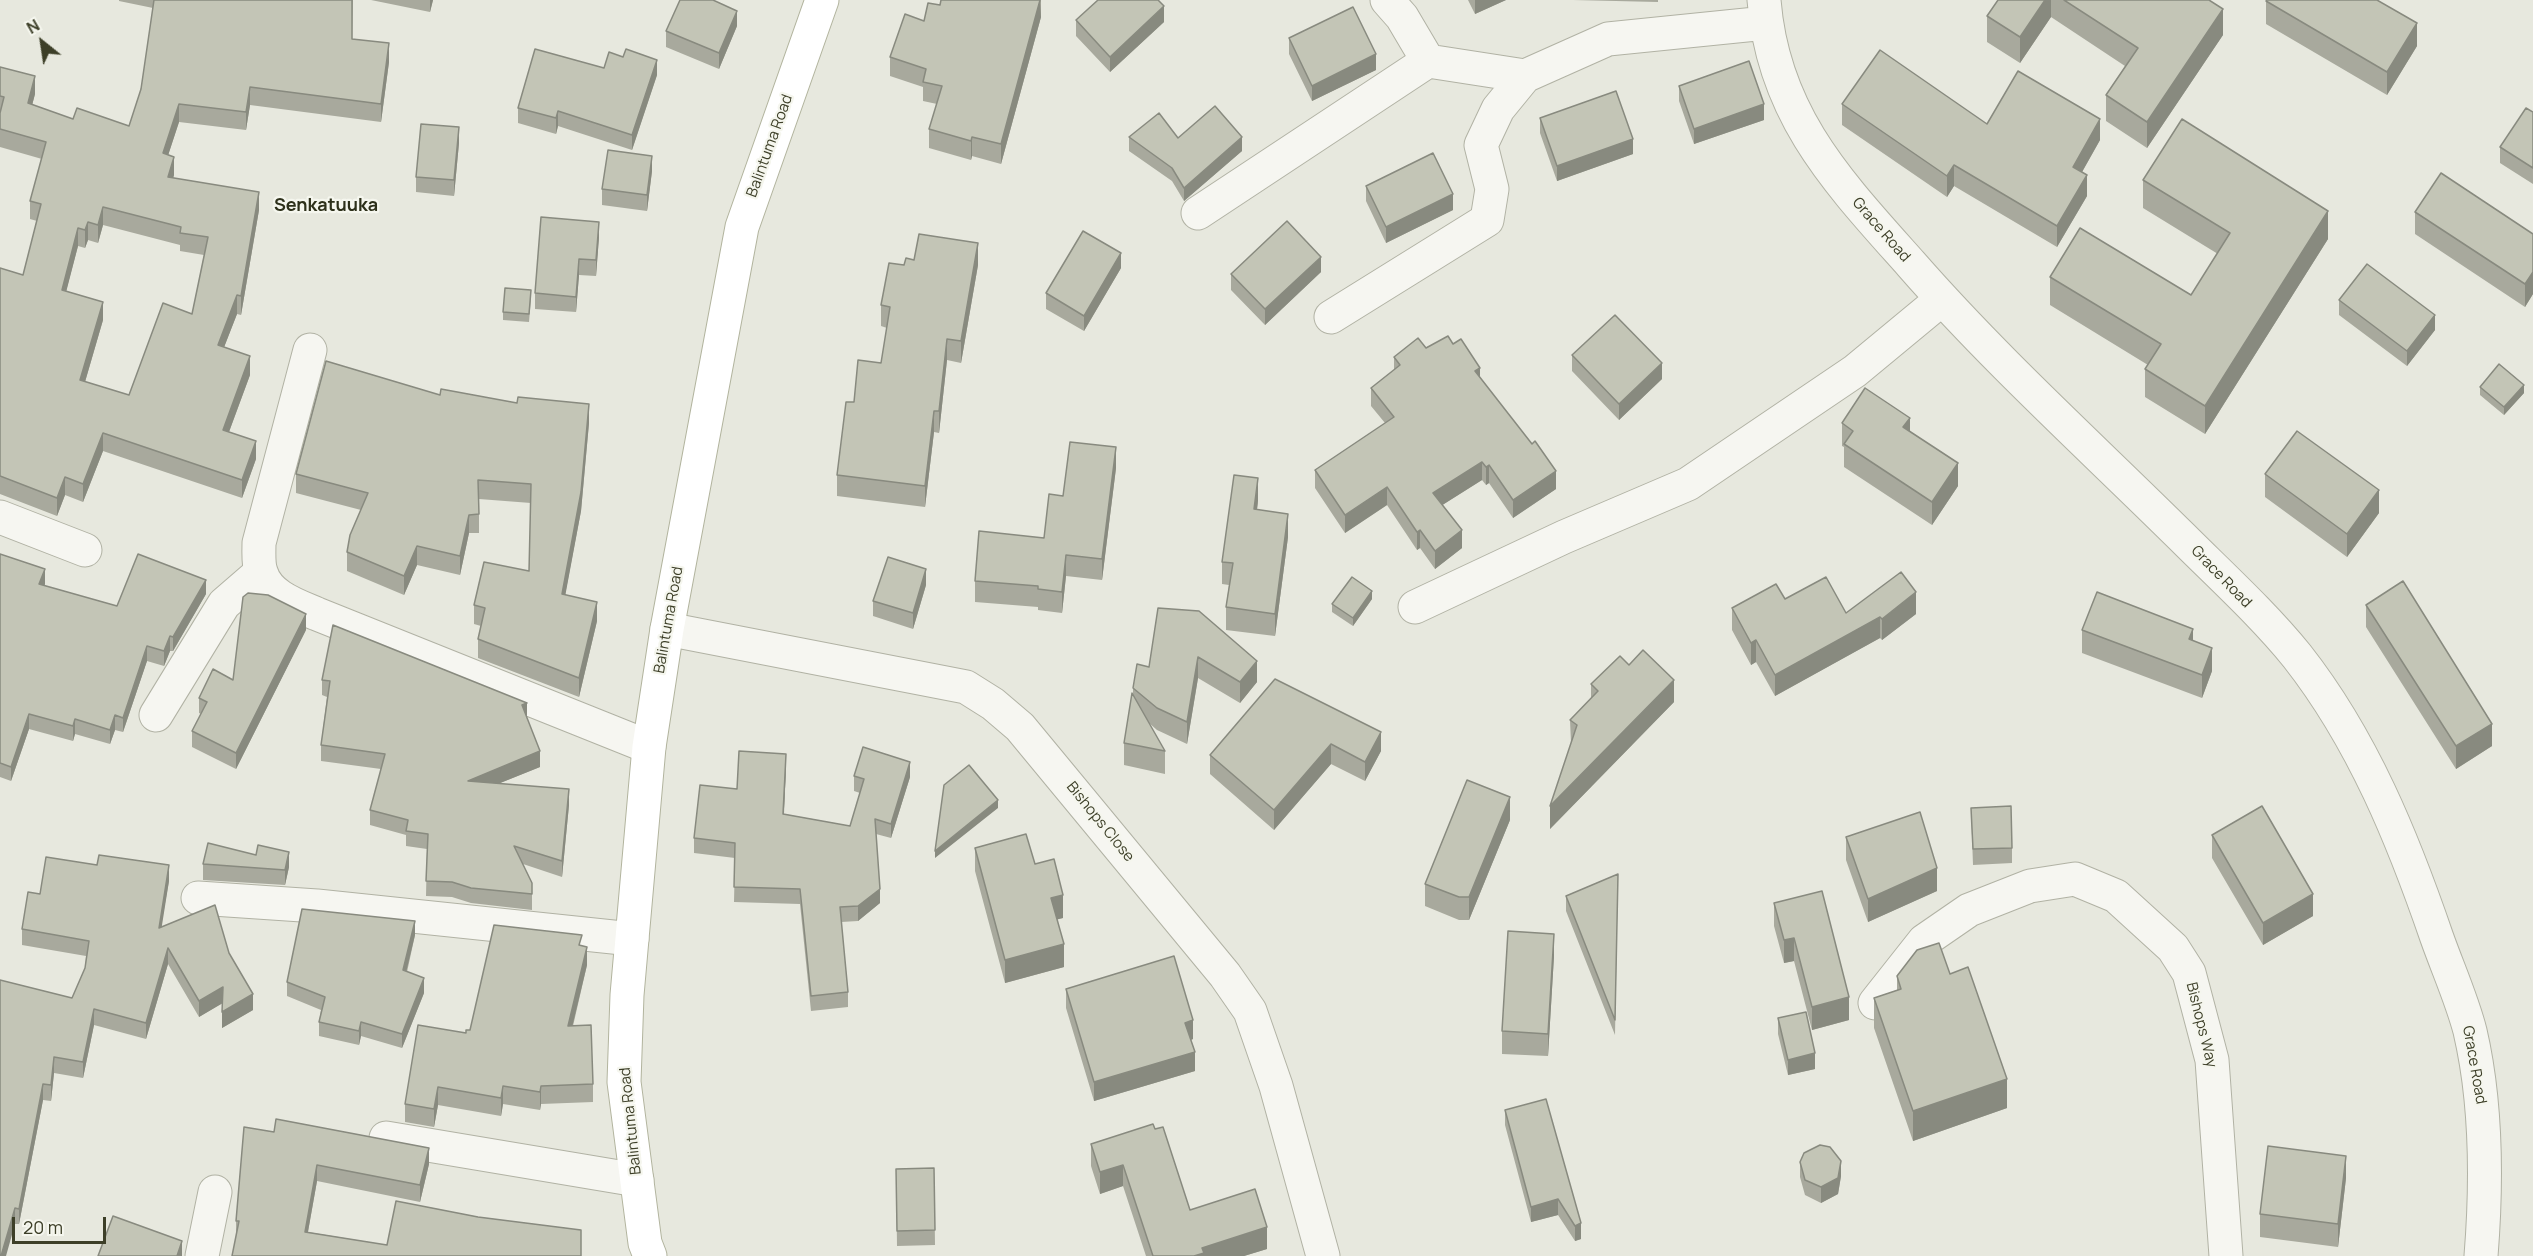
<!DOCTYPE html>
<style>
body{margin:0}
#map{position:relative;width:2533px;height:1256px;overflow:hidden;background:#e7e8de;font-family:Manrope,sans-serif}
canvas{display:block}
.north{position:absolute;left:12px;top:12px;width:60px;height:60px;-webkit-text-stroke:4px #f5f6ee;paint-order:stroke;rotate:330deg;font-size:16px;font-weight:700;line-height:24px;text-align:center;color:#3d3f28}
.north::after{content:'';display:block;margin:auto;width:21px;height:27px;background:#3d3f28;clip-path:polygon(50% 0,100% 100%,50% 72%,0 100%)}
.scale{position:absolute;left:12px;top:1217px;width:94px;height:27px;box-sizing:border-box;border:3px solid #3d3f28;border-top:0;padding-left:8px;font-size:18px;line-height:21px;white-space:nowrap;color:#3d3f28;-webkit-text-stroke:4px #f5f6ee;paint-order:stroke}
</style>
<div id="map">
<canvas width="2533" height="1256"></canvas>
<div class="north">N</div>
<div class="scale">20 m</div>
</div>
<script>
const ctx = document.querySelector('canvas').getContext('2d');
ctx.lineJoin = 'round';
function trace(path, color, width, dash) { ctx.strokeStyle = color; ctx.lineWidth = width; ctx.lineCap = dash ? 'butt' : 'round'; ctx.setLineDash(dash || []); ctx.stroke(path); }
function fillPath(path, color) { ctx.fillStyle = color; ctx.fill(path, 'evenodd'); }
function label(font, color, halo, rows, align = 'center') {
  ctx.font = font + ' Manrope,sans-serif'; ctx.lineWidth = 4.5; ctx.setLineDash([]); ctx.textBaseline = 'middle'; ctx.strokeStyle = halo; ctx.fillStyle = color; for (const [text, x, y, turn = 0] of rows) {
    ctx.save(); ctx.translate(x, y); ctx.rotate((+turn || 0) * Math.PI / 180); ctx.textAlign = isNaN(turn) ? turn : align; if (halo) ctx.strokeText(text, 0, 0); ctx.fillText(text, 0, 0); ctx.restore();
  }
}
const minor = new Path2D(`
 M1764 0C1773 115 1838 182 1911 264 1995 360 2091 447 2182 537 2220 575 2263 614 2297 656 2363 740 2403 839 2437 938 2448 969 2462 1000 2470 1031 2487 1104 2487 1181 2481 1256
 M1428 61 1525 76
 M1198 213 1428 61 1402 17 1387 0
 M1331 317 1487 220 1492 189 1481 145 1498 109 1525 76 1608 39 1766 23
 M310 350 259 543C259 552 258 564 261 572 268 596 296 605 317 614L649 747
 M0 517 85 550
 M1415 607 1564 537 1688 484 1855 371 1942 299
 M667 629 966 687 993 704 1020 727 1225 975 1250 1011 1276 1086 1323 1256
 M156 715 224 604 261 572
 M198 898 317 906 632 939
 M1875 1003 1924 941 1969 910 2030 886 2075 879 2116 896 2173 948 2189 973 2212 1060 2226 1256
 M386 1138 637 1180
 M202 1256 215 1192`);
const major = new Path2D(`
 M650 1256 645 1243 624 1082 627 995 649 747 667 629 742 227 822 0`);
trace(minor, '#b1b2a4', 35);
trace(major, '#b2b49e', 35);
trace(minor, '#f6f6f1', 33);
trace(major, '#fff', 33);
fillPath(new Path2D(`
 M119 0H353L352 39 389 62 381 122 250 105 246 130 179 122 168 155 174 175 173 178 259 210 241 315 237 314 224 347 250 375 229 432 256 459 242 498 103 451 83 502 65 495 57 516 0 494V268L23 275 37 221 30 219V201L42 159 0 147V67L35 94 32 105 73 119 129 126 141 89 153 8 119 1ZM103 225 180 245V251L204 255 192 314 129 395 85 382 103 320 66 291 78 246 85 248 88 240 98 243Z
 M371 0H433L430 12Z
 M1041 0V17L1001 164 972 156 971 160 929 148V129L937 104 923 101V87L890 76V57L940 5Z
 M1468 0H1506L1475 14Z
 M1573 0H1658V2Z
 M1998 0H2209L2223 35 2147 148 2106 121V95L2125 66 2051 17 2020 63 1987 42V16Z
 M2266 1 2417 46 2387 95 2266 24Z
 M1076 20 1164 22 1110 72 1076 36Z
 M737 26 719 69 666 47V31Z
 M1289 38 1376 70 1312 101 1289 54Z
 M604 68 657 75 632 150 558 126 556 134 518 123V108Z
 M1679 86 1764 120 1694 144 1679 101Z
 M1842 104 2100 140 2082 172 2087 196 2057 247 1954 186 1947 197 1842 125Z
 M2533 112V184L2500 163V147Z
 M1540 118 1633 154 1557 181 1540 133Z
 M1129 137 1178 138 1242 151 1184 201 1172 181 1129 151Z
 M459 143 454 196 416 192V177Z
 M652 171 647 211 602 205V189Z
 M2143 180 2328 239 2205 434 2145 397V369L2148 365 2050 305V277L2191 295 2218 254 2143 208Z
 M1366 186 1453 210 1386 243 1366 201Z
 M2415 212 2533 234V294L2525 307 2415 234Z
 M599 237 596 276 579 275 576 312 535 309V293Z
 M914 260 978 265 961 363 947 360 939 433 934 432 925 507 837 496V475L854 402 881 363 887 328 881 326V305L904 265Z
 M1121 268 1084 331 1046 309V293Z
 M1321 272 1265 325 1231 290V274Z
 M531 298 529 322 503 320V312Z
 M2339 300 2435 330 2407 366 2339 315Z
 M1453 344 1480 378 1556 489 1513 518 1489 483 1486 485 1482 480 1442 505 1462 548 1435 569 1420 548 1417 550 1387 505 1345 533 1315 488V470L1385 423 1371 406V388L1394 370V357L1426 348Z
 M1572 355 1662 379 1619 420 1572 371Z
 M2480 387 2524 393 2504 415 2480 395Z
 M440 395 589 423 581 511 565 595 597 621 579 697 478 658V639L481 626 474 624V605L529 571 531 503 479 499V533H469L460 575 417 565 404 595 347 571V552L361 510 296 493V474Z
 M1842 423 1910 431 1958 486 1932 525 1844 467V447L1842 446Z
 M1116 468 1102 580 1066 576 1062 613 1038 610V607L975 602V581L1044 538 1063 496Z
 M2265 474 2379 513 2347 557 2265 497Z
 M1258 501 1257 510 1288 537 1275 636 1226 630V607L1229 585 1222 584V562Z
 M0 554 45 584 44 586 117 606 206 594 173 651H170L164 666 147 661 123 732 115 730 110 744 75 734 73 741 29 729 11 781 0 777Z
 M926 585 913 629 873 616V601Z
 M1372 599 1353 626 1332 612V604Z
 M1785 599 1846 613 1916 614 1882 640 1880 638 1775 696 1756 662 1751 665 1732 630V608Z
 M2366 605 2492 746 2456 769 2366 627Z
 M1158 608 1257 682 1240 703 1198 678 1187 744 1157 730 1149 723 1165 751V774L1124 765V743L1133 695V688L1149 667Z
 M306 630 236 769 192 747V731L201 714 199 713V698L233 680Z
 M2082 630 2193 641 2212 671 2202 698 2082 653Z
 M1629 665 1674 702 1550 829 1571 743 1570 720 1591 698V684Z
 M1275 679 1381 751 1365 781 1331 764 1274 830 1210 774V755Z
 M322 680 527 718 540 767 500 783 569 805 562 877 523 864 532 883V910L471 903 452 897 426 896 427 849 406 846V835L370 825V810L381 769 321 761V745L327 697 322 695Z
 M786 768 784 814 850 826 860 793 854 791V776L910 777 891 838 876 834 880 903 858 921 841 922 848 992V1007L811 1011 800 904 734 902 735 858 694 853V838L737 789Z
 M1971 808 2012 848V863L1973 865Z
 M1510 820 1469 920H1459L1425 906V884Z
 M2212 835 2313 916 2263 945 2212 858Z
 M1846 837 1937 891 1868 922 1846 860Z
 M975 848 1035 864 1063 918 1057 919 1064 967 1005 983 975 871Z
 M256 855 289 867 285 885 203 880V864Z
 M1618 874 1615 1035 1566 911V896Z
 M169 881 161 926 229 953 253 1010 222 1028V1003L199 1017 168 964 146 1039 94 1025 83 1078 54 1073 51 1101 43 1100 19 1224H15L0 980 72 998 85 968 86 956 22 945V929L40 894Z
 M1774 903 1849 1020 1812 1030 1794 961 1784 963 1774 926Z
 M415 935 407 972 424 993 402 1048 361 1036 359 1045 319 1036V1022L321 1010 287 996V982Z
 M582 946 587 965 573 1026 593 1084V1102L541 1104 540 1110 503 1104 501 1116 438 1105 434 1127 405 1122V1104L466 1033Z
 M1554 956 1548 1056 1502 1054V1031Z
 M1950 974 2007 1108 1913 1141 1874 1028V998L1897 990V976Z
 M1066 989 1193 1039 1191 1040 1195 1071 1094 1101 1066 1008Z
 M1778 1018 1815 1069 1788 1075 1778 1034Z
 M1505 1110 1581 1223V1239L1575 1241 1558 1215 1531 1222 1505 1125Z
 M276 1119 429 1148V1164L420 1202 317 1181 308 1232 387 1245 396 1201 478 1217 581 1230V1256H232L236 1237V1221L244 1127 274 1132Z
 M1091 1144 1190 1210 1267 1249 1244 1256H1146L1123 1186 1100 1194 1091 1166Z
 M1800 1162 1841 1176 1838 1194 1821 1203 1805 1195 1800 1177Z
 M934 1168 935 1245 897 1246 896 1169Z
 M2346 1178 2338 1247 2260 1237V1214Z`), '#a8a99d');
fillPath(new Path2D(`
 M430 0H433L430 12Z
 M1040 0 1041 17 1001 164V144Z
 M1475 0H1506L1475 14Z
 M2045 0H2051V17L2020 63V37Z
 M1164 6V22L1110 72V57Z
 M2223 9V35L2147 148V122Z
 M737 11V26L719 69V53Z
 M2417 23V46L2387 95V72Z
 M389 43V62L381 122V104Z
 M1376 54V70L1312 101V86Z
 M657 60V75L632 150V135Z
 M35 76V94L28 121V103Z
 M250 87V105L246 130V112Z
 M179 104V122L163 171V153Z
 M1764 104V120L1694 144V129Z
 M558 111V126L556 134V118Z
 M2100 119V140L2073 188V167Z
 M459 127V143L454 196V180Z
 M972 137V156L971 160V141Z
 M1242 137V151L1184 201V188Z
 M1633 139V154L1557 181V166Z
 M652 156V171L647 211V195Z
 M174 157V175L168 195V177Z
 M1954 165V186L1947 197V176Z
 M2087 175V196L2057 247V226Z
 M259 192V210L241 315V296Z
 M1453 194V210L1386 243V227Z
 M103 207V225L98 243V225Z
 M2328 211V239L2205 434V406Z
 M88 222V240L85 248V230Z
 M599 222V237L596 276V260Z
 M78 228V246L62 308V290Z
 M978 243V265L961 363V341Z
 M1121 253V268L1084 331V316Z
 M1321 257V272L1265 325V309Z
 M579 259V275L576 312V297Z
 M2533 272V294L2525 307V284Z
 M237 295V314L218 363V345Z
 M103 302V320L80 399V380Z
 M2435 315V330L2407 366V351Z
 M947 339V360L939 433V411Z
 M250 356V375L223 448V430Z
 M1662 363V379L1619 420V404Z
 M1480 368V385L1475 371Z
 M2524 385V393L2504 415V407Z
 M589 404V423L581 511 562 613V594Z
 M934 411V432L925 507V486Z
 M1910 418V440L1903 427Z
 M103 433V451L83 502V484Z
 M256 441V459L242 498V480Z
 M1116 447V468L1102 580V559Z
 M1482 462V480L1433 511V493Z
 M1958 463V486L1932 525V502Z
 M1489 465V483L1486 485V467Z
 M1556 471V489L1513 518V500Z
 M65 477V495L57 516V498Z
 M1258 478V501L1254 532V509Z
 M1387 487V505L1345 533V515Z
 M2379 490V513L2347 557V534Z
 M1288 514V537L1275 636V614Z
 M469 515V533L460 575V556Z
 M1420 530V548L1417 550V532Z
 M1462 530V548L1435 569V551Z
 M417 546V565L404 595V576Z
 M1066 555V576L1062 613V592Z
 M45 569V584L39 599V584Z
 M926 569V585L913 629V613Z
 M206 580V594L173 651V637Z
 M1372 591V599L1353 626V618Z
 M1916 592V614L1882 640V619Z
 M597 602V621L579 697V678Z
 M306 614V630L236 769V753Z
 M1880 617V638L1775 696V675Z
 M2193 629V652L2189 639Z
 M170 636V651L164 666V651Z
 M1756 640V662L1751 665V643Z
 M147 646V661L123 732V718Z
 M2212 648V671L2202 698V675Z
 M1198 657V678L1187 744V722Z
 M1257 661V682L1240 703V682Z
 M1674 680V702L1550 829V806Z
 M527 703V718L522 705Z
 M29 714V729L11 781V767Z
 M115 715V730L110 744V730Z
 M75 719V734L73 741V726Z
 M2492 724V746L2456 769V746Z
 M1381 732V751L1365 781V762Z
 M1331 744V764L1274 830V810Z
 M540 751V767L468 796V781Z
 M786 754V768L783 829V814Z
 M910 762V777L891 838V824Z
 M569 789V805L562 877V861Z
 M1510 797V820L1469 920V897Z
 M998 800V808L935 858V851Z
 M289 852V867L285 885V870Z
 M169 865V881L159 944V928Z
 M1937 868V891L1868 922V899Z
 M880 889V903L858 921V906Z
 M2313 894V916L2263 945V923Z
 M1063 895V918L1051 921V898Z
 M415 921V935L403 985V970Z
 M1554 934V956L1548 1056V1034Z
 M1794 938V961L1784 963V940Z
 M1064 944V967L1005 983V960Z
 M587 947V965L568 1044V1026Z
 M168 948V964L146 1039V1023Z
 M424 978V993L402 1048V1034Z
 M223 987V1003L199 1017V1001Z
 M253 994V1010L222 1028V1012Z
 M1849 997V1020L1812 1030V1007Z
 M94 1009V1025L83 1078V1062Z
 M1193 1020V1039L1185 1042V1023Z
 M361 1022V1036L359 1045V1031Z
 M1195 1052V1071L1094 1101V1082Z
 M1815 1053V1069L1788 1075V1060Z
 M54 1057V1073L51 1101V1085Z
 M2007 1079V1108L1913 1141V1111Z
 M43 1084V1100L19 1224V1209Z
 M503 1086V1104L501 1116V1098Z
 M541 1086V1104L540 1110V1092Z
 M438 1087V1105L434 1127V1109Z
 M429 1148V1164L420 1202V1185Z
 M2346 1156V1178L2338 1247V1224Z
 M1841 1161V1176L1838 1194 1821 1203V1187Z
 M317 1165V1181L305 1248V1232Z
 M1123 1165V1186L1100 1194V1172Z
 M1558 1199V1215L1531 1222V1207Z
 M15 1208V1224L6 1256H1Z
 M1581 1223V1239L1575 1241V1226Z
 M1267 1227V1249L1244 1256H1194L1202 1248Z
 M182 1241V1256H177Z`), '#888a7f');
const building = new Path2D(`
 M154 0H352V39L389 43 381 104 250 87 246 112 179 104 163 153 174 157 168 177 259 192 241 296 237 295 218 345 250 356 223 430 256 441 242 480 103 433 83 484 65 477 57 498 0 476V268L23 275 41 204 30 201 46 142 0 129V113L4 97 0 96V67L35 76 28 103 73 119 77 108 129 126 141 89ZM103 207 181 227 180 233 208 237 192 314 163 303 129 395 80 380 103 302 62 290 78 228 85 230 88 222 98 225Z
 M680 0H713L737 11 719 53 666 31Z
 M941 0H1040L1001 144 972 137 971 141 929 129 942 86 923 82 926 69 890 57 905 14 924 21 928 3 940 5Z
 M1098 0H1158L1164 6 1110 57 1076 20Z
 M1998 0H2045L2020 37 1987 16Z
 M2064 0H2209L2223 9 2147 122 2106 95 2138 48Z
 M2267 0H2377L2417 23 2387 72 2266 1Z
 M1353 7 1376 54 1312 86 1289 38Z
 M535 49 604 68 609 52 623 57 626 49 657 60 632 135 558 111 556 118 518 108Z
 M1880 50 1987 124 2018 71 2100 119 2073 167 2087 175 2057 226 1954 165 1947 176 1842 104Z
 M1749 61 1764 104 1694 129 1679 86Z
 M1616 91 1633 139 1557 166 1540 118Z
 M1215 106 1242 137 1184 188 1172 168 1129 137 1159 113 1178 138Z
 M2526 108 2533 112V168L2500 147Z
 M2182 119 2328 211 2205 406 2145 369 2161 344 2050 277 2080 228 2191 295 2230 233 2143 180Z
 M421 124 459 127 454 180 416 177Z
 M608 150 652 156 647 195 602 189Z
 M1433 153 1453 194 1386 227 1366 186Z
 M2441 173 2533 234V272L2525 284 2415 212Z
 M541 217 599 222 596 260 579 259 576 297 535 293Z
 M1287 221 1321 257 1265 309 1231 274Z
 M1083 231 1121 253 1084 316 1046 293Z
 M919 234 978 243 961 341 947 339 939 411H934L925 486 837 475 846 402H854L858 360 881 363 890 307 881 305 889 263 904 265 906 258 914 260Z
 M2367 264 2435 315 2407 351 2339 300Z
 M505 288 531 290 529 314 503 312Z
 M1615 315 1662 363 1619 404 1572 355Z
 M1448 336 1453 344 1461 339 1480 368 1475 371 1532 444 1535 441 1556 471 1513 500 1489 465 1486 467 1482 462 1433 493 1462 530 1435 551 1420 530 1417 532 1387 487 1345 515 1315 470 1394 417 1371 388 1400 365 1394 357 1418 338 1426 348Z
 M326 361 440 395 441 389 517 403 518 397 589 404 581 492 562 594 597 602 579 678 478 639 485 608 474 605 484 562 529 571 531 484 478 480 479 514 469 515 460 556 417 546 404 576 347 552 350 535 368 493 296 474Z
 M2499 364 2524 385 2504 407 2480 387Z
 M1865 388 1910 418 1903 427 1958 463 1932 502 1844 444 1853 431 1842 423Z
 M2297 431 2379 490 2347 534 2265 474Z
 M1070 442 1116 447 1102 559 1066 555 1062 592 1038 589V586L975 581 979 531 1044 538 1049 494 1063 496Z
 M1234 475 1258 478 1254 509 1288 514 1275 614 1226 607 1233 563 1222 562Z
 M0 554 45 569 39 584 117 606 138 554 206 580 173 637 170 636 164 651 147 646 123 718 115 715 110 730 75 719 73 726 29 714 11 767 0 763Z
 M888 557 926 569 913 613 873 601Z
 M1901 572 1916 592 1882 619 1880 617 1775 675 1756 640 1751 643 1732 608 1776 584 1785 599 1826 577 1846 613Z
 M1352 577 1372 591 1353 618 1332 604Z
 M2403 581 2492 724 2456 746 2366 605Z
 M2097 592 2193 629 2189 639 2212 648 2202 675 2082 630Z
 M248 593 268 595 306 614 236 753 192 731 207 702 199 698 213 669 233 680 243 597Z
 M1158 608 1199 611 1257 661 1240 682 1198 657 1187 722 1157 708 1133 688 1137 664 1149 667Z
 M333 625 527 703 522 705 540 751 468 781 569 789 562 861 514 846 532 883V894L471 888 452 882 426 881 428 834 406 831 408 820 370 810 385 754 321 745 330 681 322 680Z
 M1643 650 1674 680 1550 806 1577 725 1570 720 1598 691 1591 684 1620 656 1629 665Z
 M1275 679 1381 732 1365 762 1331 744 1274 810 1210 755Z
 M1132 693 1165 751 1124 743Z
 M863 747 910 762 891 824 875 819 880 889 858 906 840 907 848 992 811 996 800 889 734 887 735 843 694 838 700 785 737 789 739 751 786 754 783 814 850 826 864 779 854 776Z
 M969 765 998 800 935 851 944 785Z
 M1467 780 1510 797 1469 897H1459L1425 884Z
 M2011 806 2012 848 1973 849 1971 808Z
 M2262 806 2313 894 2263 923 2212 835Z
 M1920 812 1937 868 1868 899 1846 837Z
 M1026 834 1035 864 1054 859 1063 895 1051 898 1064 944 1005 960 975 848Z
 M208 843 256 855 258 845 289 852 285 870 203 864Z
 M99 855 169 865 159 928 215 905 229 953 253 994 222 1012 223 987 199 1001 168 948 146 1023 94 1009 83 1062 54 1057 51 1085 43 1084 19 1209 15 1208 1 1256H0V980L72 998 85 968 89 941 22 929 28 892 40 894 46 857 97 865Z
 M1618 874 1615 1020 1566 896Z
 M1822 891 1849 997 1812 1007 1794 938 1784 940 1774 903Z
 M302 909 415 921 403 970 424 978 402 1034 361 1022 359 1031 319 1022 325 997 287 982Z
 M494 925 582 935 579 945 587 947 568 1026 591 1025 593 1084 541 1086 540 1092 503 1086 501 1098 438 1087 434 1109 405 1104 418 1025 466 1033V1030H470Z
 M1508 931 1554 934 1548 1034 1502 1031Z
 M1939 943 1950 974 1968 967 2007 1079 1913 1111 1874 998 1901 989 1897 976 1917 950Z
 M1174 956 1193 1020 1185 1023 1195 1052 1094 1082 1066 989Z
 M1806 1012 1815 1053 1788 1060 1778 1018Z
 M1546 1099 1581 1223 1575 1226 1558 1199 1531 1207 1505 1110Z
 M276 1119 429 1148 420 1185 317 1165 305 1232 387 1245 396 1201 478 1217 581 1230V1256H232L239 1221H236L244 1127 274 1132Z
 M1153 1124 1155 1129 1163 1127 1190 1210 1255 1189 1267 1227 1202 1248 1204 1253 1194 1256H1153L1123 1165 1100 1172 1091 1144Z
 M1820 1145 1830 1147 1841 1161 1838 1178 1821 1187 1805 1180 1800 1162 1804 1153Z
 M2268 1146 2346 1156 2338 1224 2260 1214Z
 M934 1168 935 1230 897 1231 896 1169Z
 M113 1216 182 1241 177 1256H98Z`);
fillPath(building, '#c3c5b6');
trace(building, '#888a7f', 1.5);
label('15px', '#3d3f28', '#f5f6ee', [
 ["Balintuma Road",770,146,-70],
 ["Grace Road",1881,230,49],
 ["Grace Road",2221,577,46],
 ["Balintuma Road",669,620,-80],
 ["Bishops Close",1100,822,51],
 ["Bishops Way",2201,1025,76],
 ["Grace Road",2474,1065,80],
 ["Balintuma Road",631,1121,-96]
]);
label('bold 18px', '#2d301a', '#f5f6ee', [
 ["Senkatuuka",326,206]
]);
</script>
